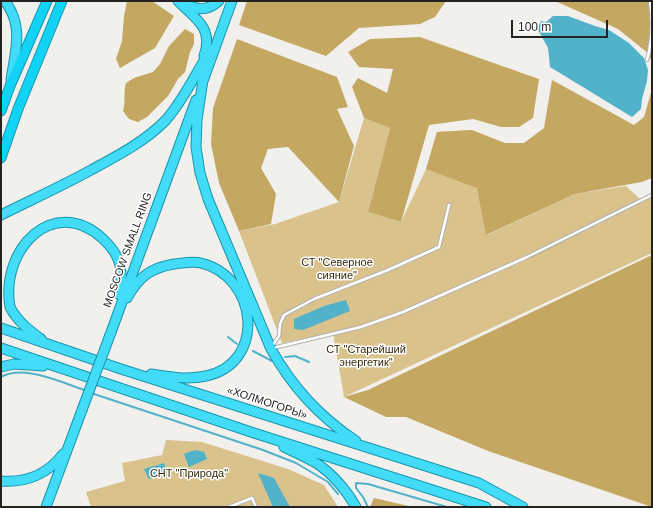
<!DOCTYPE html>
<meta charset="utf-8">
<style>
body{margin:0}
#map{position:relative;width:653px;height:508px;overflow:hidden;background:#f1f0ed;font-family:Helvetica,sans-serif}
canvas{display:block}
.frame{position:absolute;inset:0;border:2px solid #242322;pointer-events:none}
.scale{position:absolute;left:511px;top:20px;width:97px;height:18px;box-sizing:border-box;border:2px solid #242322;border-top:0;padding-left:5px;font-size:12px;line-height:14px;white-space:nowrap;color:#242322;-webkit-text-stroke:3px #fff;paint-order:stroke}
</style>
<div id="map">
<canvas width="653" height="508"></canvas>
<div class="frame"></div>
<div class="scale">100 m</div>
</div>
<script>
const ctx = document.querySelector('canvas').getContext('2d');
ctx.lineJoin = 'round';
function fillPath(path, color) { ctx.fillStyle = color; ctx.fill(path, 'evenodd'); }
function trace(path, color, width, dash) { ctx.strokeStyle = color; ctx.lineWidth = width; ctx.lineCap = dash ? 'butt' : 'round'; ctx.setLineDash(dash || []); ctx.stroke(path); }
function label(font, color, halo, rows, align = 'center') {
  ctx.font = font + ' Helvetica,sans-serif'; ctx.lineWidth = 3; ctx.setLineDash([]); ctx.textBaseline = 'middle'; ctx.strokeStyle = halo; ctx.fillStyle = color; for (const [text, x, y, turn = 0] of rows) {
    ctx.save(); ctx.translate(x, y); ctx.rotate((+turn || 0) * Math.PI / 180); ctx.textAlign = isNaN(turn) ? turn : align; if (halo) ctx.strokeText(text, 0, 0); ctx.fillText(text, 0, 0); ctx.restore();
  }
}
fillPath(new Path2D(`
 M364 118 390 128 368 212 401 222 426 169 437 132 472 130 487 145V235L575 194 626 186 640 199 652 194V253L344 397 333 333 282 343 239 231 275 224 339 202Z
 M166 440 202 442 288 469 324 485 338 507H91L86 492 125 481 122 463 162 455Z`), '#d9c28b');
fillPath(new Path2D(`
 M127 1H152L174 16 155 48 120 68 116 59 122 41 124 16Z
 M247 1H446L435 17 420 24 359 28 326 56 239 25Z
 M555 1H652V64L649 54 618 29Z
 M185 29 194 34V44L190 52 185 72 178 79 168 96 147 117 138 122 129 119 123 111C126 101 123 93 126 83L134 78 153 72 160 64 169 46Z
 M420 37 539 79 533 118 519 127H501L473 119 429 125 401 222 368 212 390 128 364 118 352 87 358 78 387 93 393 69 359 67 348 52 370 39Z
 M237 39 337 77 348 107 337 109 354 146 339 202 288 147 268 149 261 168 276 194 271 224 239 231 219 183 211 144 213 108Z
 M552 80 634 125 644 117 652 89V178L642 182 575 194 486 235 477 188 426 169 437 132 472 130 505 143H524L544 128Z
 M652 255V507L488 451 406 417H386L344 397 368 390Z
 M374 498 413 507H370Z`), '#c4a861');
fillPath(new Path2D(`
 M553 16H568L595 26 609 30 629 43 644 58 648 70 647 81 642 99 641 109 632 117 550 67 548 48 537 28 541 21 546 22Z
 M346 300 350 311 303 330 294 329V319L324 306Z
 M195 450 204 452 207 459 189 467 184 454Z
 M164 463 167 473 149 479 144 469Z
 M258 473 274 478 290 507H273Z`), '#51b2c9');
trace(new Path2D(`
 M228 337 237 344
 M253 351 272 361
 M285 357 295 356 309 362
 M1 377C25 364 63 383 87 391
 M91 393 263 450 296 463 328 482 338 494
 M368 507 363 497 356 488V483L368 484 447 507`), '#51b2c9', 2);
const service = new Path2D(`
 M647 60C652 42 653 20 650 1
 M272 346 279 336 280 324 284 315 314 299 388 270 439 247 449 205
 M273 348 361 327 403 312 525 258 652 195
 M229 507 252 498 256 507`);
const trunk = new Path2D(`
 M5 1C10 8 15 19 16 27 19 43 13 64 11 80
 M178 1C195 19 214 27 204 56
 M185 3C197 11 208 11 219 1
 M203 80 197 120 196 147 200 173 208 199 271 349C293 388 319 416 356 441
 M202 84 232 1
 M1 215C31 200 62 186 91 170 117 156 144 142 165 121 184 100 195 74 210 51
 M127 298C139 277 150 268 174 264 183 263 193 261 201 263 258 277 267 363 206 376 188 380 169 377 151 374
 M1 328 121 369 479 483 523 507
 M110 335 196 100
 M41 339C29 330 17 321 10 307 0 248 54 195 102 238 122 256 123 270 120 295
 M1 348 254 433 486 507
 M1 367 14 364 43 366
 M284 447C294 452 306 457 316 463 332 473 347 491 356 507
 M1 481C26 483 48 474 63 454
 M46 507 82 410`);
const motorway = new Path2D(`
 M1 111 10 86 47 1
 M1 158 18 109 62 1`);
trace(service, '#b2b1ae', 4.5);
trace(trunk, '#1895ac', 11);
trace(motorway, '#1895ac', 11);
trace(service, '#fff', 2.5);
trace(trunk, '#42dcf8', 9);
trace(motorway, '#12d3f6', 9);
const trunkBridge = new Path2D(`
 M82 410 110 335`);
trace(trunkBridge, '#1895ac', 11, []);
trace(trunkBridge, '#42dcf8', 9);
label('11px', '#242322', '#fff', [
 ["MOSCOW SMALL RING",128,250,-70],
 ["«ХОЛМОГОРЫ»",267,403,18]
]);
label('11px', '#372b0a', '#fff', [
 ["СТ \"Северное",337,263],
 ["сияние\"",337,276],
 ["СТ \"Старейший",366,350],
 ["энергетик\"",366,363],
 ["СНТ \"Природа\"",189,474]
]);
</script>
